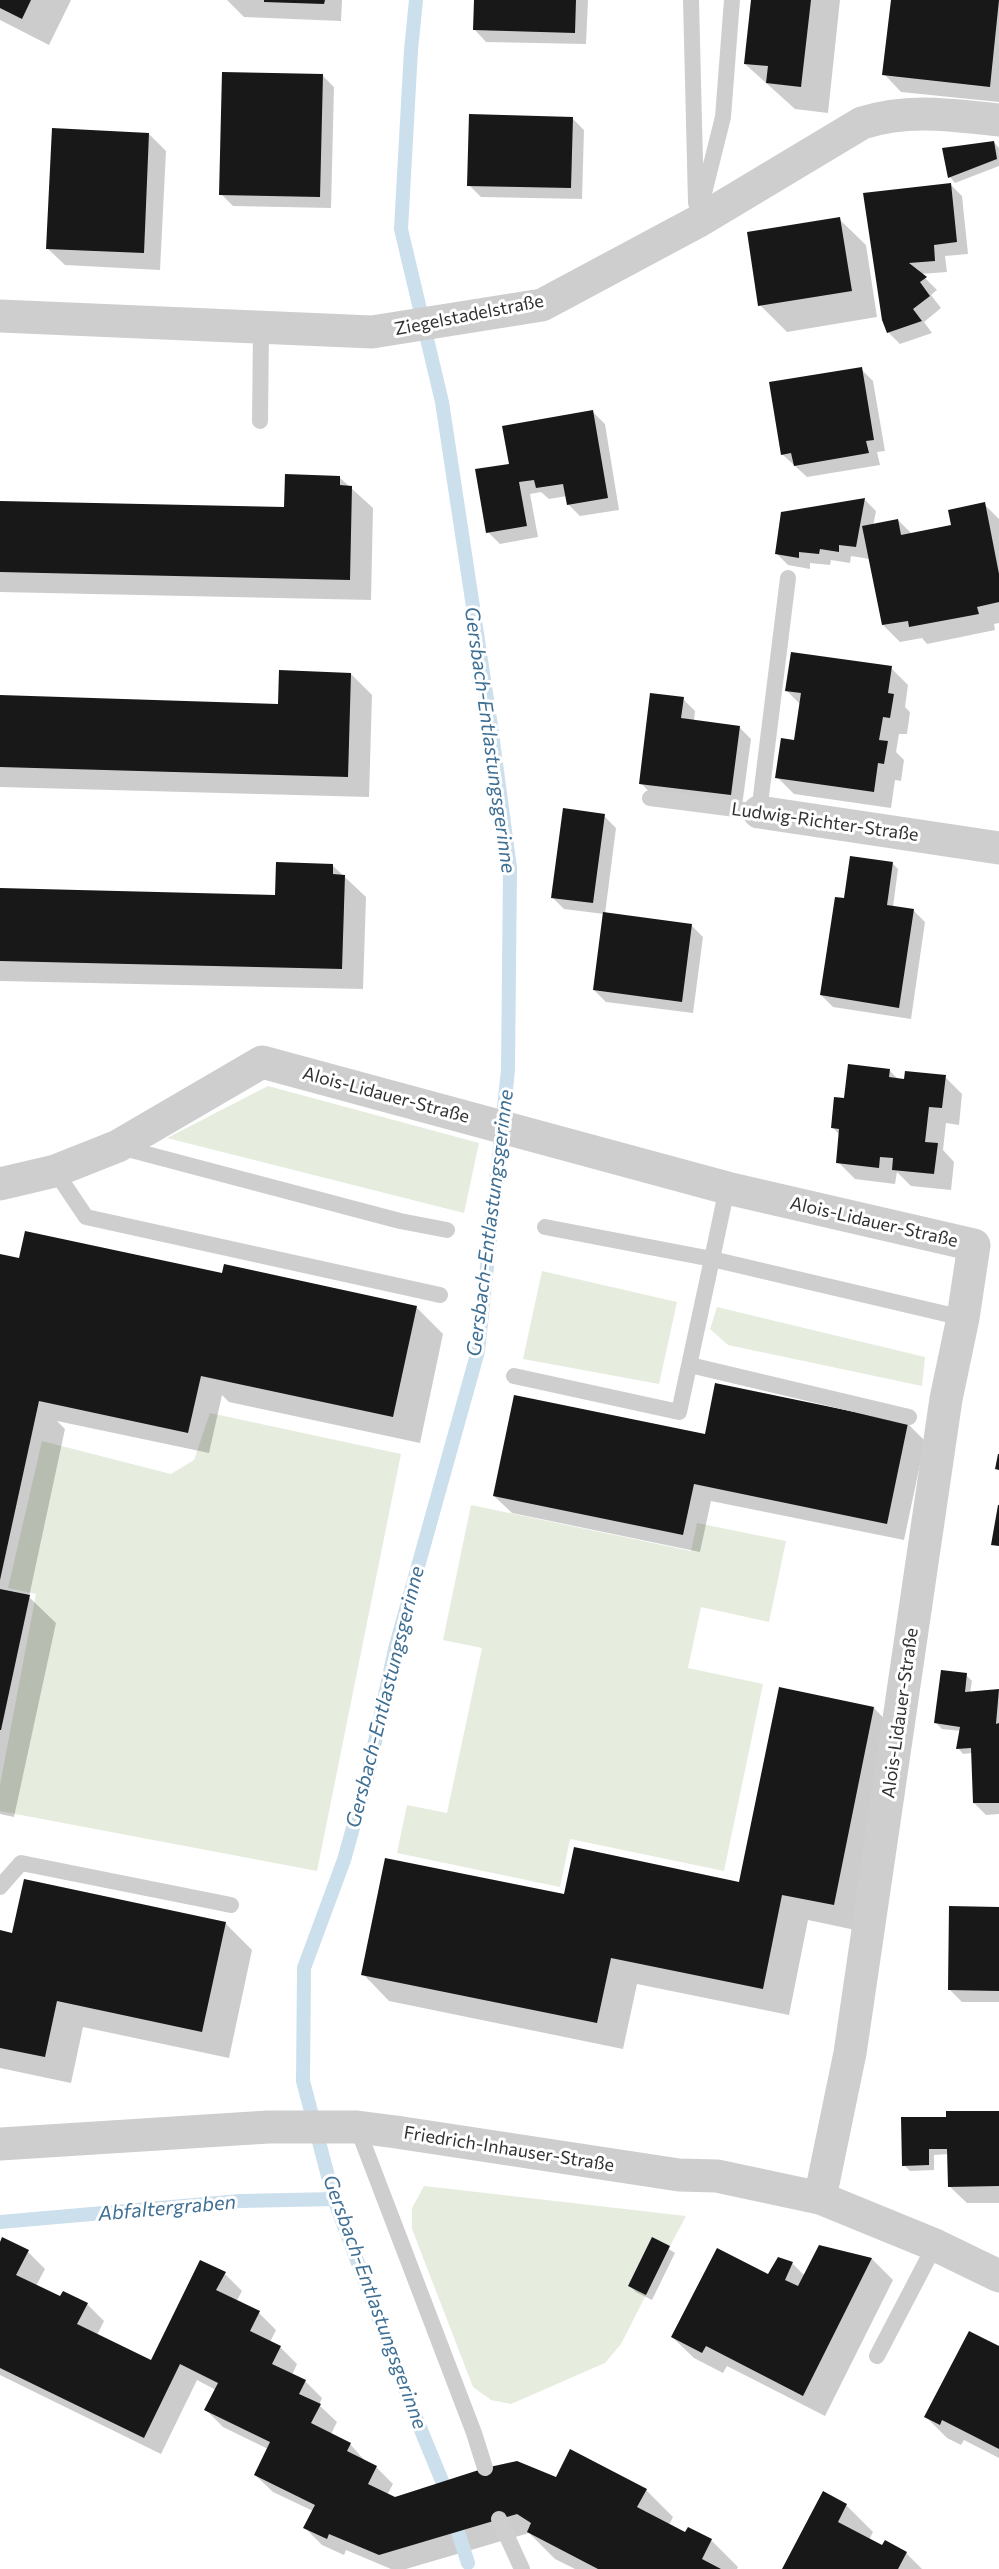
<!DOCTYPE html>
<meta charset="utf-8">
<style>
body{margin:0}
canvas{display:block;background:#fff}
</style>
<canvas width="999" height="2569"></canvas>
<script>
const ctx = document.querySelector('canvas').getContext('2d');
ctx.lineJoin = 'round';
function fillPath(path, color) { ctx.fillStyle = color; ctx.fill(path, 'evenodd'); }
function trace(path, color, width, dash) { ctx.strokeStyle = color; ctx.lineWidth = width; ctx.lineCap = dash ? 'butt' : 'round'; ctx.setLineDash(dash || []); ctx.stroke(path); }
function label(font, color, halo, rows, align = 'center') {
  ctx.font = font + ' Commissioner,sans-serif'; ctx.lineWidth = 6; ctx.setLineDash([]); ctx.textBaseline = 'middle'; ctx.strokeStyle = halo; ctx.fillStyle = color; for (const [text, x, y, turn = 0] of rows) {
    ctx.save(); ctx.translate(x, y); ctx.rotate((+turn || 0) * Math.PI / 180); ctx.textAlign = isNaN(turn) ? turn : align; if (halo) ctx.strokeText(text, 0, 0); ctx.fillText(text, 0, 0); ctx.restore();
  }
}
fillPath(new Path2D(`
 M268 1086 479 1143 464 1213 167 1138Z
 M542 1271 677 1302 659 1384 523 1359Z
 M717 1307 925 1357 922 1386 728 1345 710 1329Z
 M210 1413 401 1454 317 1871 0 1811V1785L36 1594 8 1588 42 1441 171 1474 194 1460Z
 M471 1505 691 1551 697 1523 786 1541 769 1622 701 1607 688 1668 763 1684 724 1871 570 1839 560 1887 397 1853 407 1805 447 1813 482 1648 443 1640Z
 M424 2186 686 2216 670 2246 652 2238 628 2286 646 2295 621 2344 605 2363 511 2404 491 2400 473 2387 412 2229V2208Z`), '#e6eddf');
fillPath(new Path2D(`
 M0 0H71L49 45 0 20Z
 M227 0H342L341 21 244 17Z
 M475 0H588L586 44 486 42 475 30Z
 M752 0H840L828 113 795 109 745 64Z
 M892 0H999V102L901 92 884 74Z
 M322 75 334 87 331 208 233 206 221 194Z
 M572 118 584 130 582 199 481 197 469 185Z
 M149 134 166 151 160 270 65 265 47 248Z
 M994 142 999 148V166L955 183 950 177 944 149Z
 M950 184 962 196 968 254 945 256 947 272 921 274 937 290 931 295 941 308 924 322 932 333 900 344 888 332 865 194Z
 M839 219 866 245 877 317 787 332 760 305Z
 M861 369 873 381 885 451 877 452 880 465 807 477 782 454Z
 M593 412 605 424 619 510 580 516 568 504 567 496 549 499 541 492 530 494 538 537 500 544 488 532 510 465Z
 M339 477 373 508 371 600 0 592V503L286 509Z
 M864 499 876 511 873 526 898 520 912 534 952 526 984 504 999 519V623L994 624 995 630 927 644 922 638 900 642 883 625 870 559 851 556 850 563 831 560 830 565 810 563V569L788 565 776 553Z
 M891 668 908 685 905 707 910 712 907 734H899L896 752 904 760 901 781 895 780 891 808 794 794 777 777 796 742 801 705 787 691Z
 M351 674 372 695 369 797 0 787V697L280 705Z
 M683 699 695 711 694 721 739 727 751 739 742 806 652 795 641 783Z
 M604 816 616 828 605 914 691 925 703 937 693 1013 606 1002 594 990 604 914 564 909 553 898Z
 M893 864 898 869 893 907 913 910 925 922 911 1019 833 1007 821 995 848 900Z
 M332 865 366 897 363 989 0 981V889L277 896Z
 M889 1070 899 1080 945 1077 962 1094 959 1125 946 1123 943 1150 954 1162 951 1190 911 1186 897 1172 895 1184 855 1179 838 1162 840 1135 833 1128 845 1100Z
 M0 1255 21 1260 221 1275 416 1307 443 1334 420 1443 229 1402 222 1395 209 1453 57 1421 65 1429 29 1597 56 1623 14 1817 0 1814Z
 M908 1424 925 1441 904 1540 711 1501 700 1552 512 1513 494 1496 706 1435Z
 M966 1675 972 1681 970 1693 999 1690V1814L986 1815 974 1803 973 1753 963 1754 958 1748 961 1731 942 1729 936 1723Z
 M874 1708 900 1735 860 1931 808 1920 789 2015 637 1984 623 2049 389 2001 363 1974 565 1896 740 1883Z
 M999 1908V2002H962L950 1990Z
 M225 1923 252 1950 229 2058 83 2027 71 2083 0 2068V1932L14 1935Z
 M999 2113V2203H967L949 2186V2154L934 2155V2170L910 2171 904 2165 948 2119Z
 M653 2239 675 2253 652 2300 636 2292 630 2286Z
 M0 2246 28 2252 45 2269 36 2286 61 2298 87 2304 104 2321 97 2335 151 2362 225 2274 242 2291 236 2302 259 2313 276 2330 270 2342 280 2347 297 2364 292 2375 305 2381 322 2398 319 2405 337 2422 331 2434 350 2444 366 2462 376 2467 393 2484 387 2495 395 2499 556 2479 571 2451 646 2490 673 2517 669 2525 686 2534 711 2540 738 2567 737 2569H575L555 2559 529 2533 406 2569H391L346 2550 344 2555 322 2545 305 2528 313 2511 273 2492 255 2475 268 2449 223 2427 206 2410 216 2390 197 2380 161 2454 0 2375Z
 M820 2247 872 2259 893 2280 825 2416 727 2366 723 2373 694 2358 672 2337 769 2276 779 2258 793 2264 805 2276Z
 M999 2348V2458L964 2440 961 2445 947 2438 925 2416Z
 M846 2505 873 2532 869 2540 883 2547 906 2553 922 2569H784Z`), '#0003');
trace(new Path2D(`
 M416 0 411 50 401 229 442 402 491 726 510 868 508 1070 478 1351 395 1649 368 1774 344 1860 304 1968 303 2081 334 2199 416 2418 442 2481
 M0 2222 240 2201 334 2199
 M458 2532 468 2563`), '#ccdfed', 14);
fillPath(new Path2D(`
 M0 0H31L22 19 0 8Z
 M264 0H325L324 4 264 2Z
 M474 0H576L575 33 473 30Z
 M751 0H811L801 87 766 83 768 66 744 64Z
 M891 0H999L990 87 882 75Z
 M222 72 323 74 320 197 219 195Z
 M469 114 573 117 571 188 467 186Z
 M52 128 149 133 144 253 46 249Z
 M994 141 997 159 948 178 942 148Z
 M951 183 957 242 934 245 935 261 909 263 927 277 920 282 930 296 913 309 922 321 887 333 882 320 863 193Z
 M840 217 852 291 758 306 747 232Z
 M862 367 874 440 866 441 869 453 794 466 791 453 781 455 769 382Z
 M593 410 608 498 567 505 563 484 536 488 534 480 519 482 527 526 486 533 475 469 509 464 502 426Z
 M285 474 340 476V485L352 486 350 580 0 572V501L284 507Z
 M865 498 856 547 839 545V552L820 549 819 554 799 552V558L775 554 781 512Z
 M985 502 999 574V602L977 607 979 614 909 627 908 621 882 625 862 526 898 519 901 535 951 525 948 510Z
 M791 652 892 666 888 693 894 694 890 718 883 717 879 740 888 741 884 764 878 763 874 792 775 778 781 738 794 740 801 693 785 691Z
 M279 670 351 673 348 777 0 767V695L278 704Z
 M650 693 684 697 681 718 740 726 731 795 639 784Z
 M563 808 605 814 593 903 551 898Z
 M850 856 893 862 887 905 914 909 899 1008 820 995 835 897 844 898Z
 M276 862 333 864V874L345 875 342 969 0 961V888L275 895Z
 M603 912 692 924 682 1002 593 990Z
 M848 1064 890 1069 889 1077 904 1079 905 1071 946 1075 942 1108 929 1107 925 1142 938 1143 934 1174 892 1170 893 1158 880 1157 879 1168 836 1163 839 1129 831 1128 834 1097 844 1098Z
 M25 1231 222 1273 224 1264 417 1306 393 1417 201 1376 188 1433 39 1401 0 1580V1254L19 1258Z
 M715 1383 908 1423 887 1524 694 1484 683 1535 493 1496 514 1395 705 1434Z
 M998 1454H999V1470L995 1469Z
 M998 1505H999V1546L991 1545Z
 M0 1589 30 1595 1 1730H0Z
 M941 1670 967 1673 965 1692 999 1689 996 1724 999 1723V1803H973L971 1748 956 1749 960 1727 934 1723Z
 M779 1687 874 1707 834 1905 782 1895 763 1989 611 1958 597 2023 361 1975 385 1858 564 1894 574 1847 739 1882Z
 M24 1879 226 1922 202 2032 57 2001 45 2057 0 2048V1930L12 1933Z
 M949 1906 999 1907V1991L948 1990Z
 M946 2111H999V2186L948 2187 947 2149H929V2165L902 2166 901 2117H946Z
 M2 2237 29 2250 16 2275 60 2296 63 2291 88 2303 77 2324 151 2360 200 2260 226 2272 216 2290 260 2311 250 2331 281 2346 272 2364 306 2380 299 2394 321 2404 311 2423 351 2443 347 2451 377 2466 368 2484 395 2497 485 2468 517 2461 556 2477 570 2449 647 2489 637 2507 685 2532 688 2527 712 2539 702 2559 721 2569H598L527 2532 531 2523 517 2514 379 2555 329 2534 327 2539 303 2528 315 2505 254 2475 270 2442 204 2410 218 2383 180 2364 144 2438 0 2368V2242Z
 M652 2237 670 2246 646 2295 628 2286Z
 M819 2245 872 2258 803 2396 706 2346 702 2353 671 2337 717 2248 768 2274 778 2257 793 2262 785 2280 798 2286Z
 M969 2331 999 2346V2449L942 2420 940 2425 924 2417Z
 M823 2491 847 2504 838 2522 882 2545 885 2540 907 2552 898 2569H782Z`), '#181818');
trace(new Path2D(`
 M691 0 696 203
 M697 221 723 117 732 0
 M260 421 261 329
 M650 798 759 812 788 578
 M120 1147 400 1221 447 1230
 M55 1171 86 1217 440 1295
 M727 1188 712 1259 963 1318
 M690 1365 909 1417
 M514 1376 679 1412 712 1259 545 1227
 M0 1887 21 1863 231 1905
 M357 2127 474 2433 485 2468
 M877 2356 935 2245
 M499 2519 522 2569`), '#cecece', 16);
trace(new Path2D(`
 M0 316 372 332 542 305 697 222 862 123C909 108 951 115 999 120
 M759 812 999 848
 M0 1184 55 1171 118 1146 262 1062 727 1188 974 1245 963 1318 946 1399 850 2053 820 2198
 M0 2144 268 2127H357L396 2132 679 2175 717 2176 820 2198 935 2245 999 2276`), '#cecece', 33);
label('18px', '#313131', '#fff', [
 ["Ziegelstadelstraße",469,315,-11],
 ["Ludwig-Richter-Straße",825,822,8],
 ["Alois-Lidauer-Straße",386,1095,15],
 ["Alois-Lidauer-Straße",874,1222,13],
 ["Alois-Lidauer-Straße",900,1713,-82],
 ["Friedrich-Inhauser-Straße",509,2149,9]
]);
label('italic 20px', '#3e6f94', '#fff', [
 ["Gersbach-Entlastungsgerinne",490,740,82],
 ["Gersbach-Entlastungsgerinne",490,1223,-83],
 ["Gersbach-Entlastungsgerinne",385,1697,-76],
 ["Abfaltergraben",167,2208,-5],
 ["Gersbach-Entlastungsgerinne",375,2302,70]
]);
</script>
